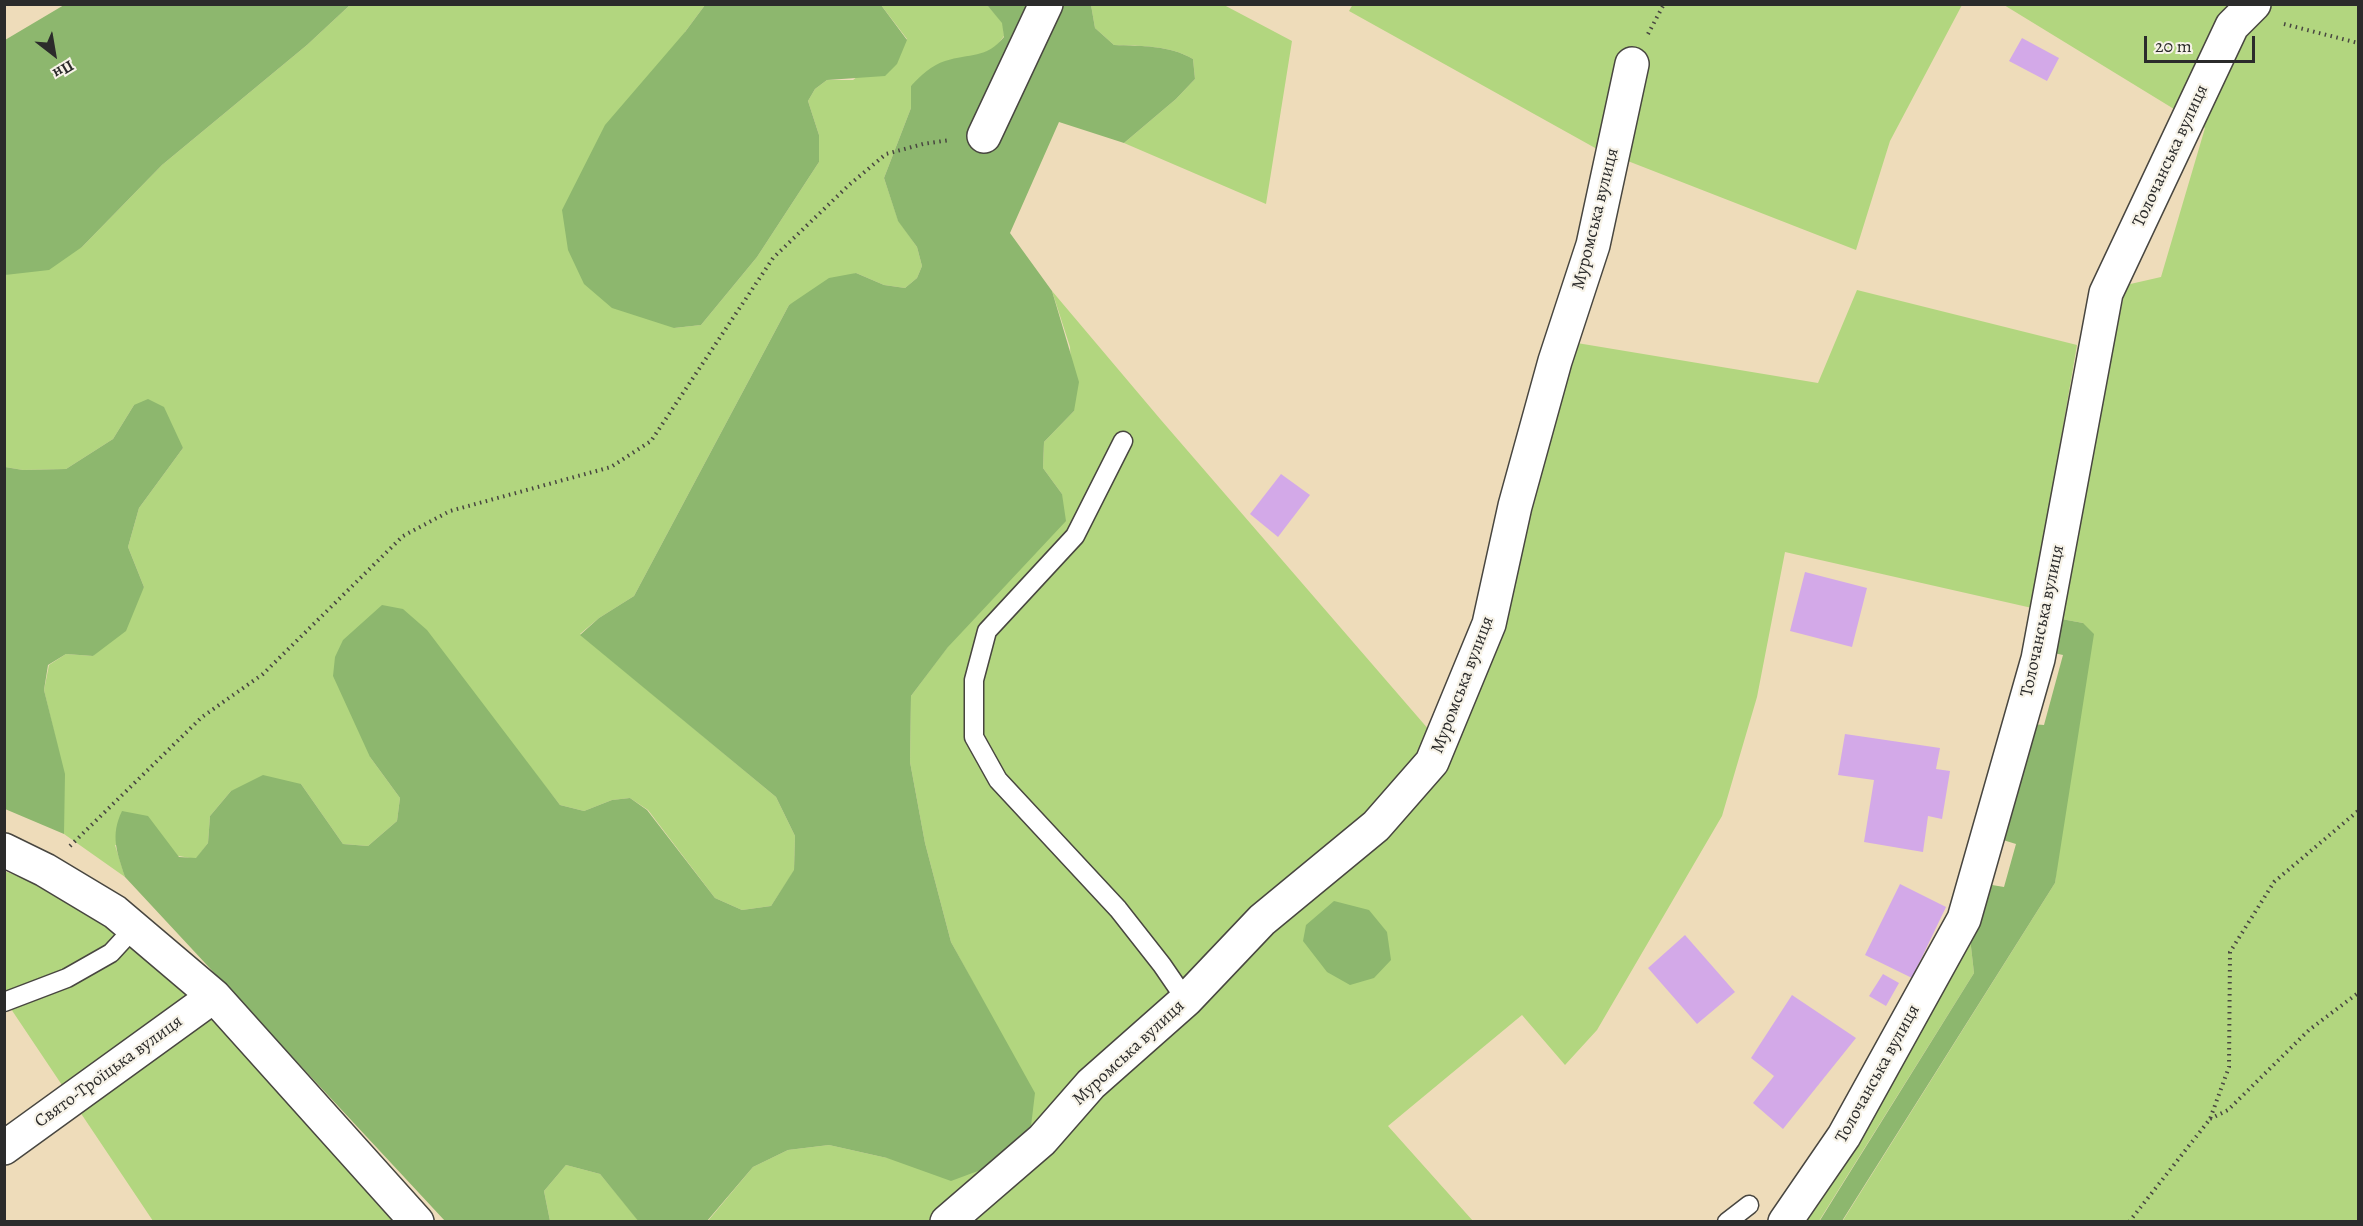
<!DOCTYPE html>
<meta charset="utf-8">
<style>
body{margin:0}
#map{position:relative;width:2363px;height:1226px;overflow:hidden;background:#eedcba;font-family:Alegreya,serif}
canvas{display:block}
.frame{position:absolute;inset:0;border:6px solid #2b2b2b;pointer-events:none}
.north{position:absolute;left:24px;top:24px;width:60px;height:60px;-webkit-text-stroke:4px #f7f3e8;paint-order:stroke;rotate:149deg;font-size:16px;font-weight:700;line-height:24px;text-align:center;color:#2b2b2b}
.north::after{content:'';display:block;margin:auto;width:21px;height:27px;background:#2b2b2b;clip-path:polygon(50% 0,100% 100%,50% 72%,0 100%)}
.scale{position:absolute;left:2144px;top:36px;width:111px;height:27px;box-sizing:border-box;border:3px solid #2b2b2b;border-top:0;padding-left:8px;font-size:18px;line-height:21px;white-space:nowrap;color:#2b2b2b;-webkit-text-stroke:4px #f7f3e8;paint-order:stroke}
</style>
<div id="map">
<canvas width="2363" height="1226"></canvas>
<div class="frame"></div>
<div class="north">Пн</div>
<div class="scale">20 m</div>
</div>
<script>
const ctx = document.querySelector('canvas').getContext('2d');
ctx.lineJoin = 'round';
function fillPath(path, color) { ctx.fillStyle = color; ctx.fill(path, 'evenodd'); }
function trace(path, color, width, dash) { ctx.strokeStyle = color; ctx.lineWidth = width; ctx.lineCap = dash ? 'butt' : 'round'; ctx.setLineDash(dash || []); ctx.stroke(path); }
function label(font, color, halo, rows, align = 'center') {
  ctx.font = font + ' Alegreya,serif'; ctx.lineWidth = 4.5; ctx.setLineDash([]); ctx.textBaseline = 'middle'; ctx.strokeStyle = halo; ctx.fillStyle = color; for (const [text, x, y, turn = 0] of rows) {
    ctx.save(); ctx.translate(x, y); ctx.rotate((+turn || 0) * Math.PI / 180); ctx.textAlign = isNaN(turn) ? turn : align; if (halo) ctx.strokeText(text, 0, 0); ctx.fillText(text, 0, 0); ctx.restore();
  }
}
fillPath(new Path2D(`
 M1353 4 1962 5 1890 141 1856 250 1597 149 1349 11Z
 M350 5H705L685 32 674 328 701 325 757 257 819 162V135L808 101 815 89 827 80H853L907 39 881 5H987L1003 23 1004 36 995 48 911 86V108L884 178 898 220 917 247 922 266 917 278 905 288 884 285 856 273 789 305 634 596 599 618 580 634 776 797 795 836 794 871 771 906 742 910 715 898 648 810 630 798 612 800 584 811 560 805 523 758 370 757 400 798 397 821 368 846 343 844 301 784 231 791 210 816 208 843 196 859 115 845 125 877 64 834V774L44 690 49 665 66 654 93 656 144 587 128 547 139 508 183 448 134 405 113 439 66 469 23 470 5 467V275L82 247 162 165 307 45Z
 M1091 5H1224L1292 41 1266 204 1124 143 1176 99 1195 79 1193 59C1169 45 1141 46 1114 45L1095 28Z
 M2004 5H2358V1221L1842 1222 2055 883 2083 623 2056 618 2126 285 2161 277 2205 128Z
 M1857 290 2077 345 2032 608 1785 552 1757 697 1722 816 1597 1030 1565 1065 1522 1015 1388 1126 1473 1221 707 1222 753 1167 788 1150 829 1145 887 1158 989 1012 951 942 925 843 910 762 911 696 1062 494 1043 468 1044 442 1074 411 1070 347 1052 291 1161 420 1449 753 1496 644 1577 343 1818 383Z
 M4 871 29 880 110 925 191 993 395 1221H153L5 1000Z
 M1970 938 1974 973 1819 1221 1793 1222Z
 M566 1165 600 1174 639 1221H550L544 1191Z`), '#b2d67f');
fillPath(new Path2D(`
 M64 5V4L350 5 307 45 162 165 82 247 49 270 5 275V40Z
 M705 5H881L907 40 897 64 885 76 827 80 815 89 808 101 819 135V162L757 257 701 325 674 328 612 308 584 284 568 250 562 210 605 125 685 32Z
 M987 5H1091L1095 28 1114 45C1141 46 1169 45 1193 59L1195 79 1176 99 1124 143 1059 122 1010 233 1052 291 1079 382 1074 411 1044 442 1043 468 1062 494 1066 521 948 647 911 696 910 762 925 843 951 942 1035 1093 1031 1126 986 1168 951 1181 887 1158 829 1145 788 1150 753 1167 707 1221 639 1222 600 1174 566 1165 544 1191 550 1221H445L125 877C117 852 110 836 122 811L148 816 179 857 196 858 208 843 210 816 231 791 263 775 301 784 343 844 368 846 397 821 400 798 370 757 333 676 335 657 343 640 382 605 403 609 427 630 560 805 584 811 612 800 630 798 647 810 715 898 742 910 771 906 794 870 795 836 776 797 580 635 599 618 634 596 789 305 829 278 856 273 884 285 905 288 917 278 922 266 917 247 898 221 884 178 911 108V86C920 76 932 65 945 61 970 53 986 59 1004 37L1002 23Z
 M148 399 164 407 183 448 139 508 128 547 144 587 126 631 93 656 66 654 48 665 44 690 65 774 64 834 5 809V467L23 470 66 469 113 439 134 405Z
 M2056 618 2083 623 2094 634 2055 883 1842 1221 1819 1222 1974 973 1970 938 1992 885 2004 887 2016 844 2003 840 2032 724 2044 725 2063 655 2049 652Z
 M1334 901 1369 910 1387 932 1391 960 1374 978 1350 985 1327 972 1303 941 1306 925Z`), '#8db76e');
fillPath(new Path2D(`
 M2022 38 2059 58 2047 81 2009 61Z
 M1281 474 1310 495 1278 537 1250 514Z
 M1805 572 1867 588 1852 647 1790 631Z
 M1845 734 1940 748 1936 769 1950 771 1942 819 1928 816 1923 852 1864 842 1874 780 1838 775Z
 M1900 884 1946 907 1912 978 1865 955Z
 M1685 935 1735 992 1697 1024 1648 968Z
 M1883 974 1899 983 1886 1006 1869 996Z
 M1792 995 1856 1038 1783 1129 1753 1103 1774 1076 1751 1058Z`), '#d3a9e8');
const service = new Path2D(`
 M1123 441 1075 536 987 631 974 680V737L998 780 1118 909 1162 965 1186 1000
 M4 1002 67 978 111 953 134 928
 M1727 1222 1749 1205`);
const minor = new Path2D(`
 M984 136 1046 4
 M4 850 45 870 115 912 214 996 417 1222
 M4 1148 214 996
 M947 1222 1042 1140 1091 1084 1186 1000 1262 920 1376 826 1432 762 1489 624 1515 506 1555 361 1593 245 1632 64
 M1785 1222 1844 1136 1964 919 2038 659 2106 293 2232 26 2254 4`);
trace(service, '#484640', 21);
trace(minor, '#484640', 36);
trace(new Path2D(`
 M2284 24 2358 43
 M1648 34 1664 4
 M70 846 202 717 263 674 403 536 450 511 611 467 651 441 773 258 849 185 886 154 923 144 950 140
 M2210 1119 2228 1110 2309 1030 2358 993
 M2129 1222 2210 1119 2229 1067 2230 952 2274 882 2358 811`), '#484640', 4, [1.5, 4.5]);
trace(service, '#fff', 18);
trace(minor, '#fff', 33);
label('18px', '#2b2b2b', '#f7f3e8', [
 ["Толочанська вулиця",2171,156,-65],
 ["Муромська вулиця",1596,219,-76],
 ["Толочанська вулиця",2043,621,-78],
 ["Муромська вулиця",1463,685,-69],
 ["Муромська вулиця",1129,1053,-43],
 ["Свято-Троїцька вулиця",109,1072,-36],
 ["Толочанська вулиця",1878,1074,-61]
]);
</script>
